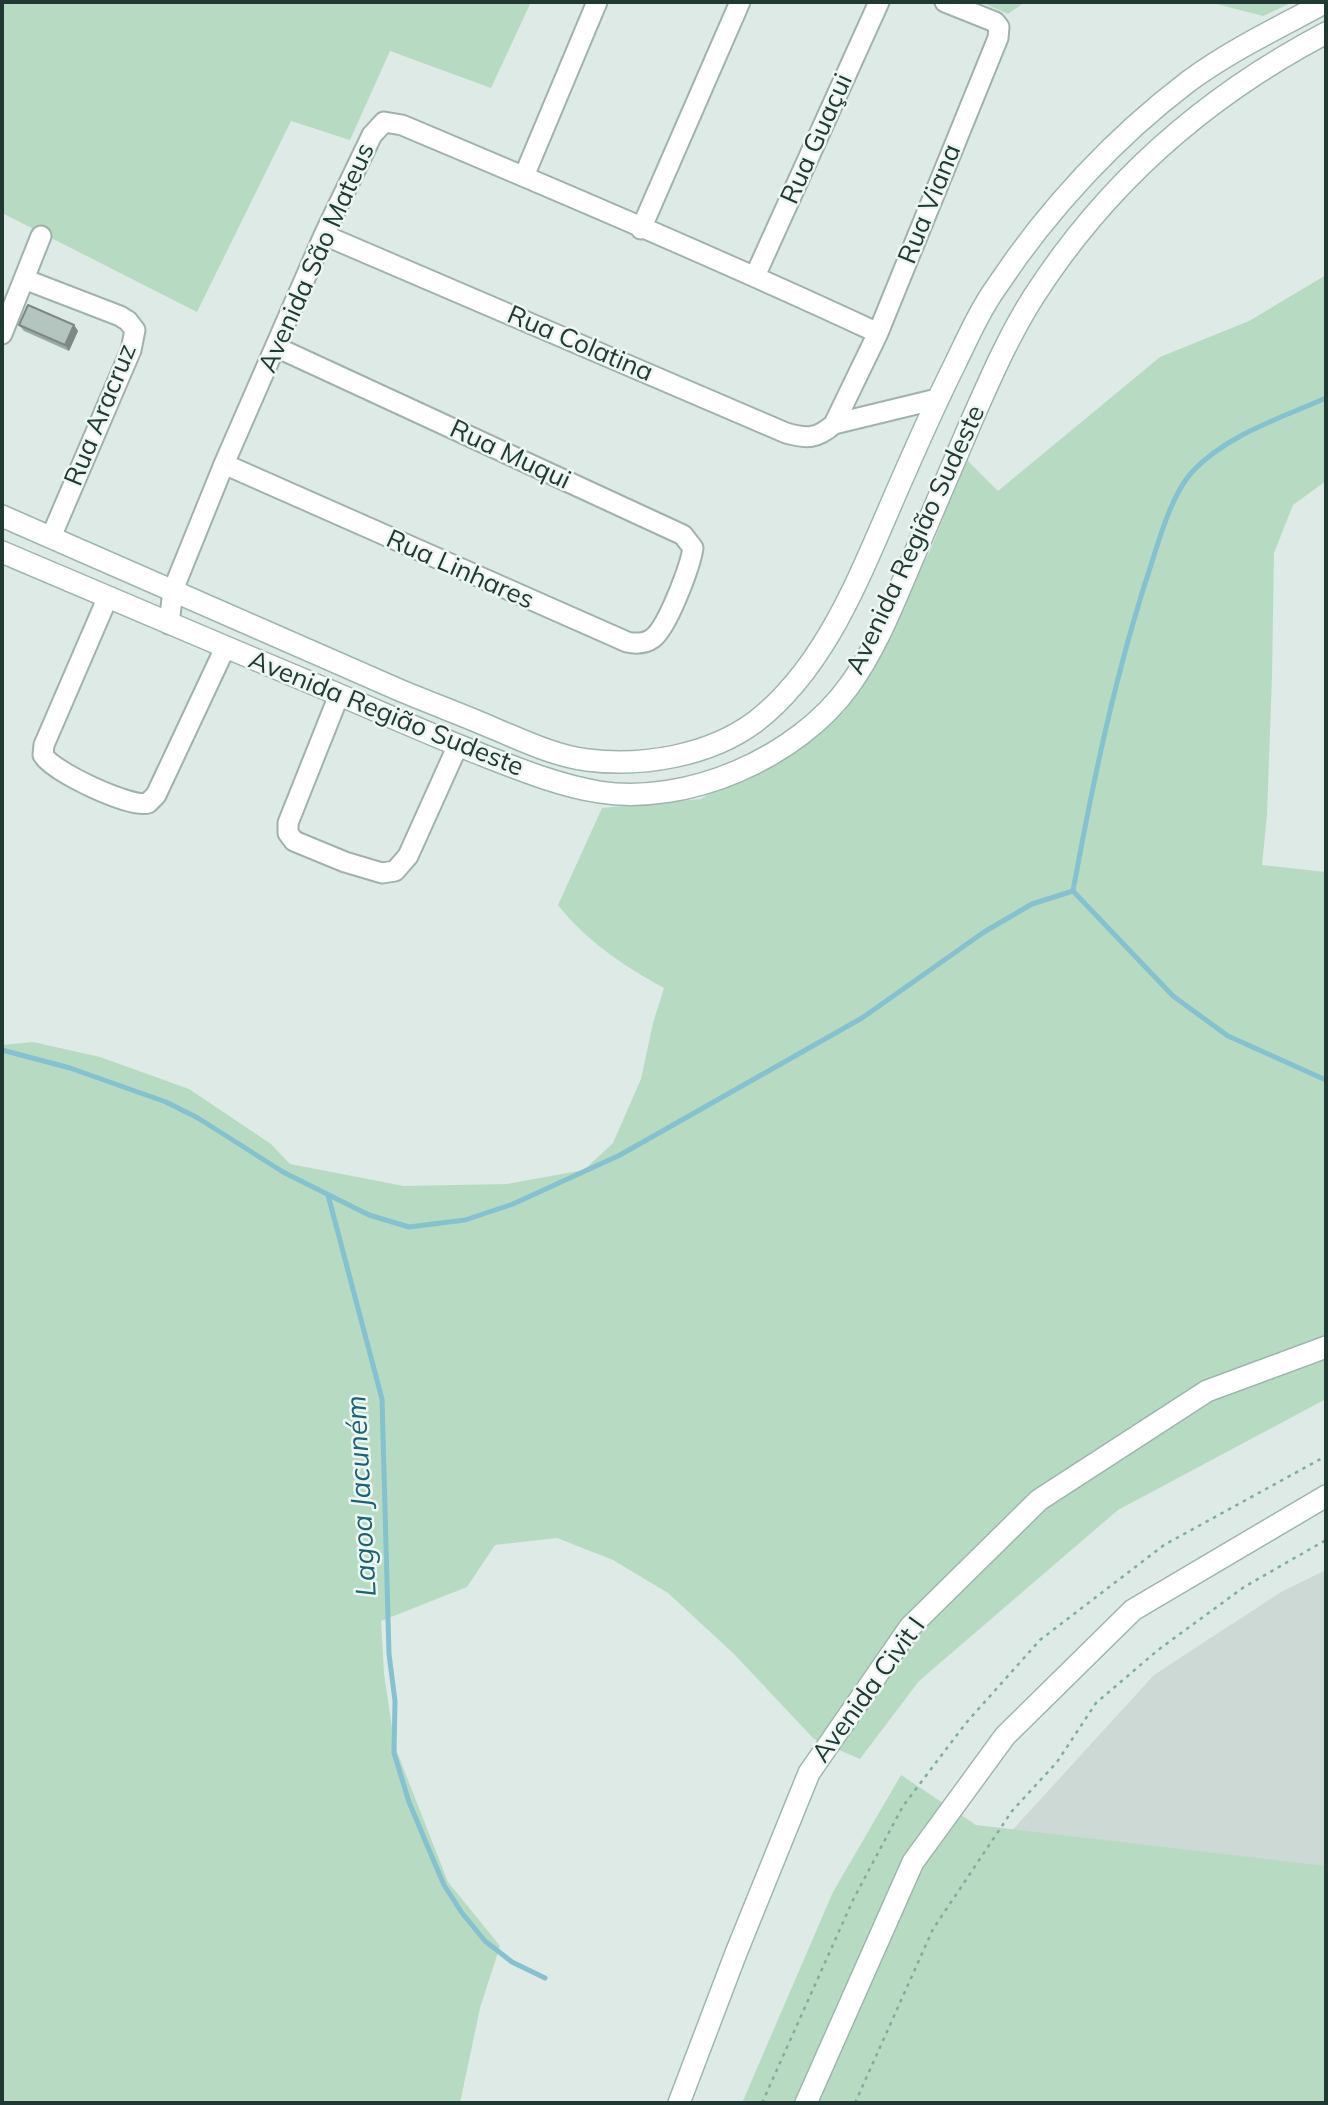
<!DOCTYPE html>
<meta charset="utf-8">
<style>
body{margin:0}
#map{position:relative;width:1328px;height:2105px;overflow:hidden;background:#deeae5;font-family:Mulish,sans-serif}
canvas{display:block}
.frame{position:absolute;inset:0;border:4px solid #203933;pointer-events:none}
</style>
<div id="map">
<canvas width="1328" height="2105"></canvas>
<div class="frame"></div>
</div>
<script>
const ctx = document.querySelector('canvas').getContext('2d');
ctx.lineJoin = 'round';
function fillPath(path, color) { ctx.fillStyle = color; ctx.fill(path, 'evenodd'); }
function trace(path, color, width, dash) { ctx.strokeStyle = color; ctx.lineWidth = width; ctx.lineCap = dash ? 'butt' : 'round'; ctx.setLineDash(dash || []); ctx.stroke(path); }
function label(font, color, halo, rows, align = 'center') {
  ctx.font = font + ' Mulish,sans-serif'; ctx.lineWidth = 5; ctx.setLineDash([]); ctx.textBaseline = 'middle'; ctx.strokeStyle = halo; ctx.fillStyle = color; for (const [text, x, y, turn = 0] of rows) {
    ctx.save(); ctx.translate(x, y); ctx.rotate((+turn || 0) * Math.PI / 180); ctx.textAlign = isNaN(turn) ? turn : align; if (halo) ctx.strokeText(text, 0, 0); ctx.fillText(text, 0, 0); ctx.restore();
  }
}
fillPath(new Path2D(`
 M1326 1570V1868L1007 1836 1154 1675 1281 1592Z`), '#ccd9d4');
fillPath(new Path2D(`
 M2 2H531L491 88 390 51 350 140 291 121 197 312 2 213Z
 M981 2H1025L1008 14Z
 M1209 2H1293L1263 16Z
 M1326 275V481L1293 505 1274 553 1272 676 1267 815 1262 865 1326 872V1399L1118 1510 919 1681 860 1759 814 1739 733 1653 668 1593 613 1560 557 1538 495 1545 467 1587 381 1621 384 1674 395 1747 448 1882 500 1946 480 2008 460 2103H2V1045L33 1042 100 1057 189 1089 271 1144 290 1164 404 1186 507 1184 584 1170 613 1143 641 1079 653 1023 664 988C625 967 585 940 558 905L602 808 701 799 844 712 930 551 966 459 998 491 1160 357 1249 321Z
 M901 1775 976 1825 1326 1866V2103H742L833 1892Z`), '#b7dbc2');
trace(new Path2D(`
 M1073 891C1093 781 1116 671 1151 565 1160 537 1172 494 1192 472 1226 435 1281 418 1326 398
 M1073 891 1173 996 1228 1036 1326 1080
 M2 1050 70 1068 166 1102 198 1118 283 1172 369 1215 409 1227 465 1220 513 1204 620 1155 862 1018 984 932 1032 904 1073 891
 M328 1195 382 1399 389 1654 395 1701 394 1753 409 1802 427 1845 444 1885 462 1913 485 1941 512 1962 545 1978`), '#86c1cf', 5);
const street = new Path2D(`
 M524 176 597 2
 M641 229 740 2
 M324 235 786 433C807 439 817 439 834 424L878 333 998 38 999 27 995 22 945 2
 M755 276 879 2
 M24 279 120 316 128 321 135 330 131 350 51 537
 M2 334 41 236
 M834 424 937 399
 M224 464 627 642C636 644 645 644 653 638 668 626 690 567 693 548L683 535 276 347
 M107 599 44 745 43 755C53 772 130 808 148 803L156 795 225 648
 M169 624 173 590 224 464 324 235 372 135 384 122 402 125C561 192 721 260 878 333
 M339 695 288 823V833L294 841 345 862 382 873 395 871 408 856 458 745`);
const secondary = new Path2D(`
 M2 516C134 573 265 632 397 689 430 703 463 715 495 729 524 741 555 756 587 760 642 767 709 756 755 722 820 672 854 590 886 516 908 465 930 414 955 364 968 337 980 310 997 286 1048 209 1115 137 1189 81 1231 50 1280 27 1326 2
 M2 552C113 600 224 646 335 693 387 715 438 738 490 758 526 772 562 786 599 792 687 806 797 758 849 686 876 649 894 602 912 560 932 514 951 468 971 422 990 379 1009 335 1034 296 1108 181 1206 96 1326 33
 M679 2103 736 1953 809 1773 910 1627 1039 1500 1207 1391 1326 1347
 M806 2103 913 1862 1005 1736 1133 1610 1326 1496`);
trace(street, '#a1b1ac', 23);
trace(secondary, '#9eb5ad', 24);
trace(new Path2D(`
 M762 2103 853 1900 903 1806 966 1723 1040 1640 1164 1545 1326 1456
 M855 2103 933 1929 1012 1811 1057 1762 1096 1703 1158 1650 1244 1587 1326 1540`), '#7fada0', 2.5, [3.5, 5]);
trace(street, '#fff', 19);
trace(secondary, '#fff', 21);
fillPath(new Path2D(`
 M19 325H74L78 331 69 351 24 331Z`), '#9ba9a3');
fillPath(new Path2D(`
 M74 325 78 331 69 351 65 345Z`), '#7e8985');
const building = new Path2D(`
 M28 305 74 325 65 345 19 325Z`);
fillPath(building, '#b4c4be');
trace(building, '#7e8985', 2);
label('26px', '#203933', '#eef6f3', [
 ["Rua Guaçui",817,139,-66],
 ["Rua Viana",930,204,-68],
 ["Avenida São Mateus",317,258,-66],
 ["Rua Colatina",580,344,23],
 ["Rua Aracruz",101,415,-68],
 ["Rua Muqui",510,455,25],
 ["Avenida Região Sudeste",916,540,-65],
 ["Rua Linhares",460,570,24],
 ["Avenida Região Sudeste",386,714,22],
 ["Avenida Civit I",869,1690,-54]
]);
label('italic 28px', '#1b6273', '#eef6f3', [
 ["Lagoa Jacuném",362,1496,-93]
]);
</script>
